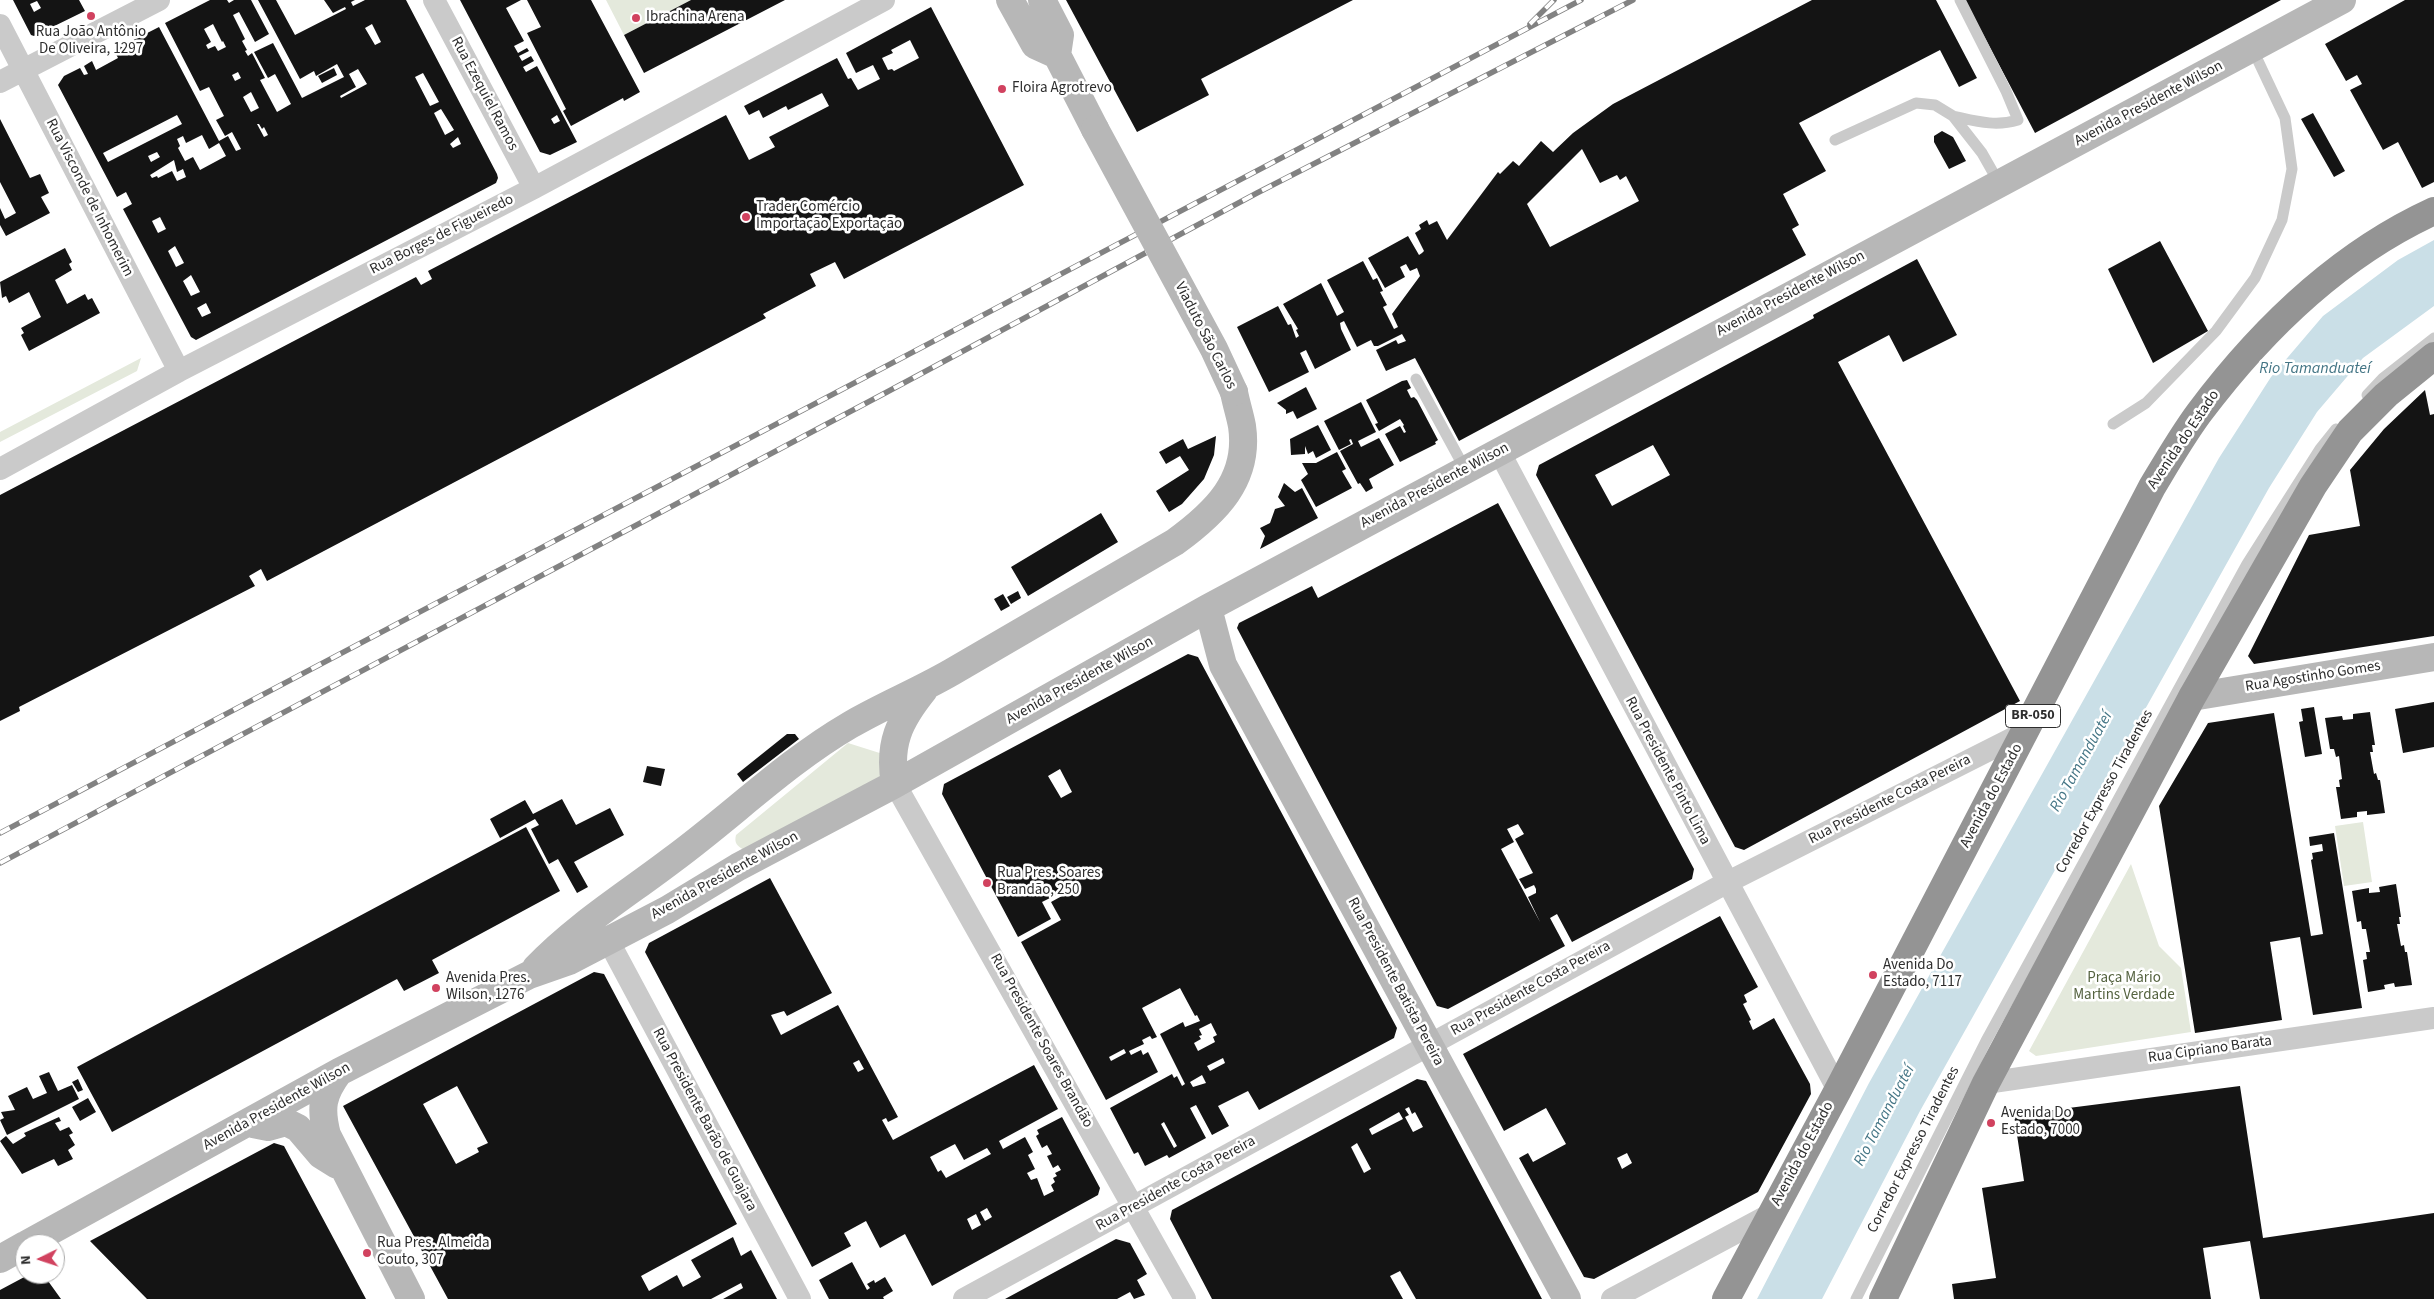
<!DOCTYPE html>
<meta charset="utf-8">
<style>
body{margin:0}
#map{position:relative;width:2434px;height:1299px;overflow:hidden;background:#fff;font-family:"Source Sans 3",sans-serif}
canvas{display:block}
.north{position:absolute;left:15px;top:1234px;width:50px;height:50px;box-sizing:border-box;background:#fff;border:1px solid #ababab;border-radius:50%;rotate:266deg;font-size:14px;font-weight:700;line-height:20px;text-align:center;color:#2d2d2d}
.north::after{content:'';display:block;margin:auto;width:18px;height:22px;background:#d1425f;clip-path:polygon(50% 0,100% 100%,50% 72%,0 100%)}
</style>
<div id="map">
<canvas width="2434" height="1299"></canvas>
<div class="north">N</div>
</div>
<script>
const ctx = document.querySelector('canvas').getContext('2d');
ctx.lineJoin = 'round';
function fillPath(path, color) { ctx.fillStyle = color; ctx.fill(path, 'evenodd'); }
function trace(path, color, width, dash) { ctx.strokeStyle = color; ctx.lineWidth = width; ctx.lineCap = dash ? 'butt' : 'round'; ctx.setLineDash(dash || []); ctx.stroke(path); }
function label(font, color, halo, rows, align = 'center') {
  ctx.font = font + ' "Source Sans 3",sans-serif'; ctx.lineWidth = 5; ctx.setLineDash([]); ctx.textBaseline = 'middle'; ctx.strokeStyle = halo; ctx.fillStyle = color; for (const [text, x, y, turn = 0] of rows) {
    ctx.save(); ctx.translate(x, y); ctx.rotate((+turn || 0) * Math.PI / 180); ctx.textAlign = isNaN(turn) ? turn : align; if (halo) ctx.strokeText(text, 0, 0); ctx.fillText(text, 0, 0); ctx.restore();
  }
}
fillPath(new Path2D(`
 M606 0H691L624 35Z
 M141 358 137 371 0 442V432Z
 M848 743 886 755 884 780 744 850C737 846 734 843 736 835Z
 M2363 822 2372 882 2344 886 2335 826Z
 M2131 864 2159 946 2181 968 2191 1032 2036 1056 2029 1051Z`), '#e4e9dc');
fillPath(new Path2D(`
 M2434 240V306L2363 358 2317 412 2269 488 1920 1111 1822 1299H1757L1869 1083 2219 458 2271 377 2323 316 2398 260Z`), '#cadfe7');
fillPath(new Path2D(`
 M13 0H79L85 11 34 36 31 35ZM37 1 41 8 34 12 30 4Z
 M210 0H227L229 3 234 0H251L269 34 255 42 239 12 233 15 245 39 242 41 247 50 245 51 248 56 252 53 265 78 260 80 277 112 291 104 275 74 268 78 254 52 273 43 302 98 344 77 337 64 316 76 314 71 300 79 258 0H276L295 35 346 9 345 7 333 13 324 0H355L351 2 353 6 365 0H406L497 174 498 178 496 183 196 340 191 337 123 209 132 204 126 192 117 197 58 85 64 76 80 68 84 75 88 74 84 66 92 61 96 70 118 58 114 50 159 27 219 141 228 136 236 151 241 149 232 132 225 136 216 120 224 116 209 87 200 91 165 23ZM213 24 222 42 223 41 226 47 218 51 215 46 208 49 206 45 211 42 204 29ZM372 24 381 42 375 45 365 28ZM358 69 367 84 341 98 340 96 356 87 349 74ZM238 72 241 78 235 81 232 75ZM423 73 439 102 430 106 415 77ZM251 92 259 108 251 112 243 97ZM441 109 454 130 445 135 434 113ZM177 115 182 124 108 162 103 153ZM257 124H259L262 129 264 127 268 135 264 137ZM202 135 209 149 219 143 226 156 200 170 193 157 185 161 178 148 180 146 177 139 183 136 186 143ZM458 137 461 144 453 148 450 144ZM157 152 160 157 151 162 148 156ZM174 160 177 172 183 169 186 177 177 181 172 171 158 178 157 176 152 178 150 175ZM160 217 166 229 158 233 152 221ZM175 246 184 263 176 267 168 251ZM191 275 200 292 191 296 183 281ZM206 303 211 313 202 317 197 308Z
 M460 0H521L506 8 524 41 514 46 518 53 527 48 529 51 519 56 522 61 531 56 534 61 523 67 526 72 537 66 577 142 550 155 540 152ZM557 115 560 121 554 124 551 119Z
 M527 0H591L640 92 624 101 623 98 571 126 563 111 566 109 527 33 541 27Z
 M691 0H785L644 73 624 35Z
 M1066 0H1353L1201 79 1209 95 1137 132Z
 M1812 0H1936L1977 78 1959 87 1940 50 1799 123 1826 171 1783 194 1799 225 1792 229 1806 255 1459 441 1415 358 1386 371 1376 350 1396 340 1398 344 1406 341 1402 334 1378 346H1374L1371 340 1357 347 1344 321 1340 323 1341 329 1351 350 1315 369 1306 350 1300 353 1309 372 1269 392 1237 327 1278 306 1288 325 1291 324 1296 338 1299 336 1296 330 1298 329 1283 304 1321 283 1337 316 1344 312 1327 280 1363 261 1373 280 1377 278 1383 291 1380 292 1387 305 1383 307 1394 329 1398 327 1392 314 1420 276 1417 268 1410 271 1406 264 1400 267 1405 277 1385 288 1368 258 1408 236 1419 255 1422 253 1424 251 1415 233 1421 229 1419 225 1427 220 1429 225 1437 221 1447 240 1498 172 1500 174 1513 161 1519 166 1541 141 1553 152 1573 133 1613 104ZM1582 149 1600 183 1617 175 1620 180 1626 176 1639 201 1550 247 1527 204Z
 M1965 0H2281L2035 133Z
 M2405 0H2434V182L2422 188 2398 142 2383 150 2350 90 2362 84 2357 75 2346 81 2325 44Z
 M931 7 1024 185 844 279 835 262 810 274 816 286 763 314 766 318 267 581 261 569 249 576 255 586 19 707 20 711 0 721V495L416 277 421 285 432 279 428 271 726 115 749 160 775 147 769 137 829 106 822 93 788 110 786 106 763 118 759 110 749 115 744 106 837 58 848 79 851 78 858 90 880 79 873 65 856 73 846 53ZM910 40 919 58 894 71 892 69 888 70 882 58 893 53 891 50Z
 M334 68 337 75 322 83 318 76Z
 M2313 113 2345 171 2334 177 2301 119Z
 M0 119 30 178 40 174 49 193 41 197 50 213 6 236 0 225V208L5 219 16 213 0 182Z
 M1942 131 1953 137 1966 161 1949 169 1934 142V136Z
 M2160 241 2208 331 2153 363 2108 269Z
 M65 248 72 262 69 264 72 270 55 280 67 304 85 294 88 300 92 298 100 313 29 351 21 335 24 333 21 328 41 317 29 292 9 303 6 296 2 298 0 282Z
 M1917 259 1957 335 1903 362 1889 335 1838 362 2020 701 1744 850 1735 847 1536 475 1539 465 1814 318 1813 315ZM1653 445 1670 475 1612 506 1595 475Z
 M1407 380 1411 388 1407 390 1411 398 1414 397 1417 400 1438 440 1435 442 1436 444 1400 462 1385 434 1400 426 1404 433 1406 432 1403 426 1404 425 1400 419 1379 431 1375 424 1378 423 1366 400 1402 381Z
 M1306 387 1317 409 1297 419 1293 411 1286 414V410L1277 403Z
 M2425 390 2430 415 2434 414V636L2254 664 2248 656 2309 535 2360 526 2350 470 2384 429Z
 M1361 402 1376 432 1358 441 1361 447 1379 438 1394 465 1369 479 1373 488 1366 492 1360 483 1358 484 1340 451 1353 444 1351 439 1349 440 1351 444 1339 450 1324 421Z
 M1318 425 1331 450 1316 458 1313 451 1308 454 1305 446V454L1291 455 1290 439Z
 M1216 436 1214 455 1204 479 1182 504 1169 512 1156 491 1189 470 1180 456 1166 464 1159 452 1183 439 1188 449Z
 M1337 452 1346 469 1342 471 1352 488 1316 507 1301 480 1308 474 1302 463H1316Z
 M1284 483 1295 492 1302 488 1318 518 1260 549 1265 536 1260 528 1270 523 1275 509 1285 506 1278 497Z
 M1498 503 1694 869 1692 879 1572 942 1557 914 1550 918 1565 946 1448 1009 1437 1006 1237 628 1239 623 1312 586 1318 598ZM1518 824 1524 834 1515 839 1533 873 1519 879 1525 889 1534 885 1536 889V893L1528 897 1540 922 1501 849 1514 842 1507 829Z
 M1101 513 1118 542 1028 596 1011 567Z
 M1018 591 1021 598 1011 604 1007 597Z
 M1003 594 1010 606 1001 611 994 599Z
 M1188 654 1198 657 1397 1028 1394 1038 1259 1110 1248 1091 1218 1106 1229 1126 1212 1135 1196 1105 1190 1108 1206 1138 1169 1158 1167 1155 1145 1166 1138 1152 1134 1154 1110 1108 1172 1074 1174 1078 1177 1076 1182 1086 1185 1084 1160 1034 1183 1022 1185 1027 1200 1021 1197 1015 1195 1016 1180 988 1142 1008 1157 1037 1152 1039 1150 1036 1142 1040 1144 1044 1129 1051 1131 1055 1141 1050 1143 1055 1148 1052 1158 1072 1106 1100 1021 942 1061 920 1051 902 1062 896 1060 893 1042 902 1051 919 1018 937 942 794 944 784ZM1060 769 1072 792 1061 798 1048 776ZM1211 1023 1217 1035 1213 1037 1215 1042 1198 1051 1194 1043 1201 1039 1199 1036 1202 1035 1199 1029ZM1124 1049 1126 1053 1111 1061 1109 1057ZM1223 1058 1225 1063 1210 1071 1207 1066ZM1202 1075 1206 1083 1193 1087 1190 1082ZM1164 1122 1177 1146 1174 1148 1161 1124Z
 M2434 702V747L2403 753 2395 709Z
 M2314 707 2322 754 2305 757 2299 722 2303 721 2301 709Z
 M2370 712 2375 745H2372L2373 752H2370L2374 774 2376 773 2378 780H2380L2385 813 2367 815V811L2357 812V817L2341 819 2336 787H2340L2339 780 2342 779 2339 756 2336 757 2334 749H2330L2325 718 2342 716 2343 720 2353 719V714Z
 M2274 713 2311 936 2323 934 2311 860 2313 859 2312 853 2323 851 2322 844 2310 846 2309 837 2334 833 2362 1008 2313 1015 2300 937 2270 942 2282 1020 2195 1033 2159 806 2208 723Z
 M787 734H795L799 739 743 782 737 774Z
 M647 766 665 769 661 786 643 782Z
 M562 799 576 825 610 808 624 835 574 862 588 887 577 893 558 859 549 864 531 829 539 825 535 819 500 838 490 819 525 800 533 814Z
 M526 827 560 891 432 960 439 973 404 991 397 979 112 1132 77 1067Z
 M770 878 832 993 787 1016 784 1011 771 1015 781 1035 838 1005 898 1117 888 1122 886 1118 882 1120 893 1140 1034 1065 1058 1109 999 1141 1003 1149 1025 1137 1033 1152 1028 1155 1035 1169 1027 1173 1031 1180 1037 1178 1044 1196 1054 1191 1051 1185 1055 1182 1053 1178 1057 1176 1055 1173 1061 1170 1058 1165 1053 1168 1047 1156 1052 1154 1047 1145 1042 1148 1036 1136 1039 1134 1037 1130 1062 1117 1100 1188 1098 1195 932 1286 905 1234 880 1248 866 1221 844 1233 851 1246 812 1267 645 952 649 943ZM859 1060 864 1069 858 1072 853 1063ZM955 1144 964 1160 987 1148 991 1154 946 1178 941 1170 938 1172 930 1157ZM987 1208 992 1217 985 1221 980 1212ZM976 1214 981 1225 972 1230 967 1219Z
 M2396 884 2401 917H2399L2400 924H2397L2401 946 2404 945 2405 952H2407L2412 985 2395 987 2394 983 2384 985 2385 989 2368 992 2363 960 2367 959 2366 952H2370L2366 929H2362L2361 921 2357 922 2352 891 2369 888V893L2380 892 2379 887Z
 M1720 916 1758 987 1744 995 1747 1002 1743 1004 1751 1020 1749 1021 1753 1030 1774 1018 1810 1084 1811 1094 1758 1192 1594 1279 1584 1277 1519 1158 1528 1153 1533 1162 1566 1144 1546 1108 1504 1131 1463 1054ZM1627 1153 1632 1163 1622 1169 1617 1158Z
 M594 972 604 974 737 1224 641 1276 649 1291 677 1275 683 1287 701 1277 691 1260 733 1237 741 1256 751 1250 777 1299H723L743 1288 741 1283 711 1299H448L343 1106ZM457 1086 488 1143 477 1148 479 1152 456 1164 423 1104Z
 M49 1072 58 1091 72 1085 79 1099 7 1135 0 1120 4 1118 1 1112 15 1110 8 1096 27 1087 33 1099 47 1093 39 1076Z
 M78 1079 83 1090 78 1092 72 1082Z
 M1417 1079 1426 1081 1542 1299H1416L1400 1271 1390 1276 1403 1299H1212L1170 1219 1172 1210ZM1409 1107 1412 1114 1415 1112 1423 1127 1413 1132 1405 1117 1409 1115 1405 1109ZM1399 1112 1403 1119 1372 1135 1369 1129ZM1357 1143 1371 1169 1364 1173 1351 1147Z
 M2240 1086 2263 1238 2434 1213V1299H2260L2250 1241 2203 1248 2211 1299H1954L1952 1284 1996 1278 1982 1188 2024 1181 2014 1115Z
 M88 1098 96 1112 80 1121 72 1107Z
 M59 1117 61 1121 55 1123 60 1131 69 1127 73 1133 69 1135 75 1145 68 1150 73 1159 58 1166 54 1159 22 1174 0 1141 6 1136 13 1144 26 1136 24 1133Z
 M274 1143 284 1146 366 1299H147L90 1241Z
 M1116 1239 1130 1243 1147 1274 1137 1280 1145 1295 1134 1299 1130 1292 1117 1299H1005Z
 M852 1262 867 1290 870 1288 867 1284 874 1280 875 1283 885 1277 893 1291 883 1297 884 1299H829L819 1280Z
 M30 1274H43L61 1299H0V1290Z`), '#141414');
trace(new Path2D(`
 M1953 116C1976 121 1995 127 2018 120L2006 91 1960 0
 M1835 140 1916 103 1935 105 1953 116 1982 153 1999 183
 M1416 379 1465 469
 M2367 395 2383 378 2434 338
 M2113 424 2146 403 2216 331 2255 278 2282 220 2292 169 2285 118 2252 48
 M1856 1299 1986 1041 2247 564 2320 449 2336 429`), '#cacaca', 11);
trace(new Path2D(`
 M434 0 534 188
 M0 25 179 371
 M0 82 159 0
 M1499 451 1838 1090
 M0 469 179 371 534 188 884 0
 M895 784 1185 1299
 M608 940 800 1299
 M1986 1083 2434 1018
 M964 1299 1726 883 2025 732
 M1612 1299 1771 1214`), '#cacaca', 22);
trace(new Path2D(`
 M1010 0 1035 45 1057 55
 M1042 0 1060 35 1057 55
 M1057 55 1095 129
 M1208 608 1223 665 1567 1299
 M2192 697 2434 657
 M895 784C888 744 899 721 924 690
 M536 968C576 926 626 895 672 860 732 816 785 763 850 725 884 705 922 690 957 669L1175 542C1215 513 1250 480 1242 426 1240 415 1236 403 1234 392
 M339 1072C322 1095 320 1108 327 1135L411 1299
 M253 1124 268 1127 286 1122 298 1128 321 1155 337 1165
 M27 1244 339 1072 529 975 569 961 667 910 738 867 895 784 1208 608 2342 0
 M0 1259 25 1245`), '#b7b7b7', 28);
trace(new Path2D(`
 M1726 1299 1838 1090 2152 487C2167 462 2182 436 2199 413 2262 329 2338 255 2434 211
 M1883 1299 1986 1083 2192 697 2313 486 2350 431 2386 395 2434 356`), '#949494', 28);
const rail = new Path2D(`
 M1530 24 1554 0
 M0 833 1581 0
 M0 863 887 392 1257 193 1633 0`);
trace(rail, '#828282', 5.5);
trace(rail, '#fff', 4, [11]);
trace(new Path2D(`
 M1095 129 1214 349 1234 392`), '#b7b7b7', 28);
for (const [x, y, r, color] of [
 [91,16,5,"#d1425f"],
 [636,18,5,"#d1425f"],
 [1002,89,5,"#d1425f"],
 [746,217,5,"#d1425f"],
 [987,883,5,"#d1425f"],
 [1873,975,5,"#d1425f"],
 [436,988,5,"#d1425f"],
 [1991,1123,5,"#d1425f"],
 [367,1253,5,"#d1425f"]
]) { const dot = new Path2D(); dot.arc(x, y, r, 0, 2 * Math.PI); ctx.fillStyle = color; ctx.fill(dot); trace(dot, '#fff', 2); }
for (const [x, y, w] of [
 [2033,716,55]
]) { const box = new Path2D(); box.roundRect(x - w / 2, y - 11.5, w, 23, 4); ctx.fillStyle = '#fff'; ctx.fill(box); trace(box, '#2d2d2d', 1); }
label('bold 14px', '#2d2d2d', null, [
 ["BR-050",2033,716]
]);
label('15px', '#2d2d2d', '#fff', [
 ["Ibrachina Arena",646,18],
 ["Rua João Antônio",91,33,"center"],
 ["De Oliveira, 1297",91,50,"center"],
 ["Floira Agrotrevo",1012,89],
 ["Trader Comércio",756,208],
 ["Importação Exportação",756,225],
 ["Rua Pres. Soares",997,874],
 ["Brandão, 250",997,891],
 ["Avenida Do",1883,966],
 ["Estado, 7117",1883,983],
 ["Avenida Pres.",446,979],
 ["Wilson, 1276",446,996],
 ["Avenida Do",2001,1114],
 ["Estado, 7000",2001,1131],
 ["Rua Pres. Almeida",377,1244],
 ["Couto, 307",377,1261]
], 'left');
label('15px', '#2d2d2d', '#fff', [
 ["Rua Ezequiel Ramos",484,94,62],
 ["Avenida Presidente Wilson",2149,104,-28],
 ["Rua Visconde de Inhomerim",89,198,63],
 ["Rua Borges de Figueiredo",442,235,-27],
 ["Avenida Presidente Wilson",1791,294,-28],
 ["Viaduto São Carlos",1205,336,63],
 ["Avenida do Estado",2184,440,-56],
 ["Avenida Presidente Wilson",1435,486,-28],
 ["Rua Agostinho Gomes",2313,677,-9],
 ["Avenida Presidente Wilson",1080,681,-29],
 ["Rua Presidente Pinto Lima",1667,771,62],
 ["Corredor Expresso Tiradentes",2105,792,-61],
 ["Avenida do Estado",1992,796,-62],
 ["Rua Presidente Costa Pereira",1890,800,-27],
 ["Avenida Presidente Wilson",725,876,-29],
 ["Rua Presidente Batista Pereira",1395,982,62],
 ["Rua Presidente Costa Pereira",1531,989,-29],
 ["Rua Presidente Soares Brandão",1041,1041,61],
 ["Rua Cipriano Barata",2210,1050,-8],
 ["Avenida Presidente Wilson",277,1107,-29],
 ["Rua Presidente Barão de Guajara",704,1120,62],
 ["Corredor Expresso Tiradentes",1914,1150,-63],
 ["Avenida do Estado",1803,1154,-62],
 ["Rua Presidente Costa Pereira",1176,1184,-29]
]);
label('15px', '#556340', '#fff', [
 ["Praça Mário",2124,979],
 ["Martins Verdade",2124,996]
]);
label('italic 16px', '#447585', '#fff', [
 ["Rio Tamanduateí",2315,369],
 ["Rio Tamanduateí",2082,762,-61],
 ["Rio Tamanduateí",1885,1116,-62]
]);
</script>
